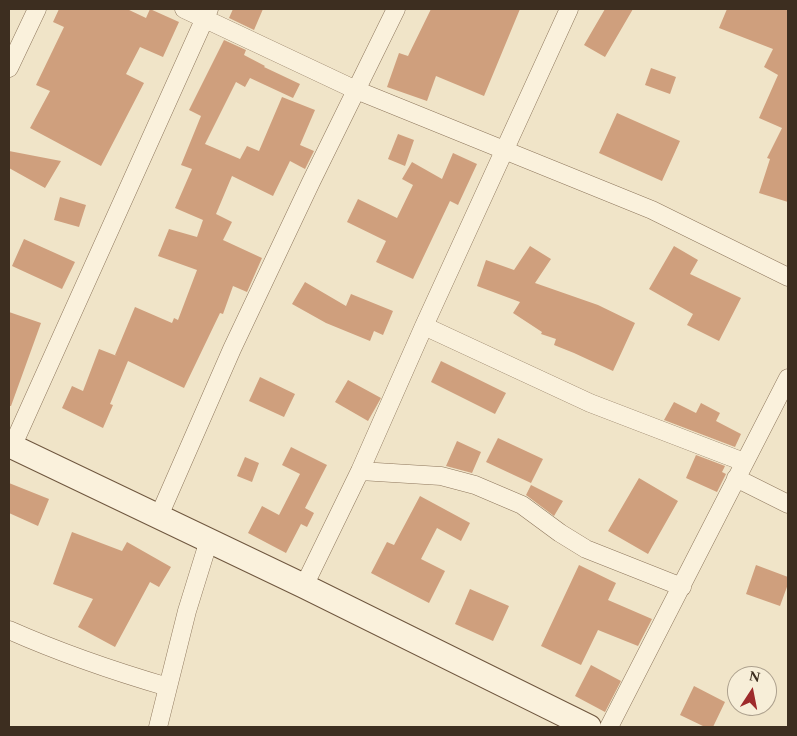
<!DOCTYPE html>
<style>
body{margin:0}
#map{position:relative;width:797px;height:736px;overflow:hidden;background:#f0e4c8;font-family:Spectral,serif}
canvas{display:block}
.frame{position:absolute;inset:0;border:10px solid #3d2e20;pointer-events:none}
.north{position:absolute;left:727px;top:666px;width:50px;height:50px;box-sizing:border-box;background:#f7eed8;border:1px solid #ada18e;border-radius:50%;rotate:11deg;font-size:14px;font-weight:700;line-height:20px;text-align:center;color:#3d2e20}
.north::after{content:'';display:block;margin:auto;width:18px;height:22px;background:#9e2a2b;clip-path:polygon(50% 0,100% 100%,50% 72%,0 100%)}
</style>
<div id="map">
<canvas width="797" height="736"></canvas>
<div class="frame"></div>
<div class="north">N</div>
</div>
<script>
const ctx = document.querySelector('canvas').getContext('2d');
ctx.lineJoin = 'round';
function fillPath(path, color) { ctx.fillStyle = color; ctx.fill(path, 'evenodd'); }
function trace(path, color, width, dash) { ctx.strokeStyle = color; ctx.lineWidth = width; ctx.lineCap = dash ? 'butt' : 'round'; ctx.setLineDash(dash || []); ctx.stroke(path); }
fillPath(new Path2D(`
 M59 9H127L146 18 150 9 179 22 163 57 140 47 126 74 144 83 101 166 30 128 50 91 36 85 64 27 53 22Z
 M233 9H263L254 30 229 18Z
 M431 9H520L484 96 436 76 427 101 387 87 399 53 408 56Z
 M605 9H633L605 57 584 45Z
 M727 9H788V202L759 193 770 159 767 158 782 128 759 118 778 75 764 67 773 49 719 28Z
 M224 40 246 50 244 55 265 66 264 67 300 84 293 98 250 78 245 87 236 82 205 144 240 159 247 146 259 151 282 97 315 110 300 145 314 151 305 169 290 161 273 196 232 176 216 214 232 222 223 240 262 258 247 292 233 286 223 314 220 313 184 388 128 361 110 404 113 405 103 428 62 408 72 386 83 391 99 349 117 356 115 355 135 307 172 323 174 318 178 320 197 270 158 256 169 229 197 237 203 220 175 208 192 169 181 165 201 116 189 110Z
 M651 68 676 77 670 94 645 85Z
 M617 113 680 141 662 181 599 153Z
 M398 134 414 140 405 166 388 159Z
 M9 151 61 161 45 188 9 168Z
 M453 153 477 164 458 205 450 201 413 279 376 262 386 241 347 222 358 199 397 218 413 185 402 179 412 162 442 179Z
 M60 197 86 205 79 227 54 220Z
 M24 239 75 262 62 289 12 266Z
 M530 246 551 259 535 283 598 305 635 323 613 371 574 353 554 345 556 339 541 334 542 332 513 313 520 302 477 286 486 260 514 270Z
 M674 246 698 260 690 274 741 298 719 341 687 325 693 314 649 289Z
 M305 282 346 306 351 294 393 311 383 335 374 331 370 341 326 323 292 304Z
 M9 312 41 323 11 406H9Z
 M441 361 506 393 495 414 431 382Z
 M260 377 295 394 284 417 249 401Z
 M348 380 381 398 368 421 335 402Z
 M674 402 696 413 701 403 720 413 716 421 741 434 735 447 664 420Z
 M498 438 543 459 531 483 486 462Z
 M457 441 481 452 472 473 446 466Z
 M291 447 327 465 305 508 314 513 307 527 301 524 286 553 248 533 262 506 279 515 300 474 282 465Z
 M696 455 725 466 722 472 726 474 717 492 686 478Z
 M245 457 259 463 252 482 237 476Z
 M639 478 678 501 648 554 608 531Z
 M9 483 49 499 38 526 9 513Z
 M531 485 563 501 554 516 526 495Z
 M420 496 470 523 461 541 437 528 421 559 445 571 429 603 371 573 387 542 394 545Z
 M72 532 122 551 127 542 171 567 159 587 150 582 115 647 78 627 93 599 53 584Z
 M579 565 616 583 608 600 652 619 638 646 598 630 581 665 541 646Z
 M756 565 788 577V584L780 606 746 594Z
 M470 589 509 606 493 641 455 624Z
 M591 665 621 681 605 712 575 696Z
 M694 686 725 702 713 727H705L680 715Z`), '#cf9f7d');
const street = new Path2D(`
 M184 9 356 90 652 210 788 277
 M9 68 37 9
 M424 326 590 403 744 462
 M12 447 209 9
 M360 471 441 476 475 485 522 505 560 533 586 549 682 587
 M736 478 788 504
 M159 516 232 349 311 182 396 9
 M304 586 360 471 424 326 569 9
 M9 630C61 653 113 671 168 687
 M158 727 187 611 209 540
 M609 727 788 378`);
const secondary = new Path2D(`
 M9 445 304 586 589 727`);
trace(street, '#8d765c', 19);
trace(secondary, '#6f573f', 26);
trace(street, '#faf1dc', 18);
trace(secondary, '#faf1dc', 24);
</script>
